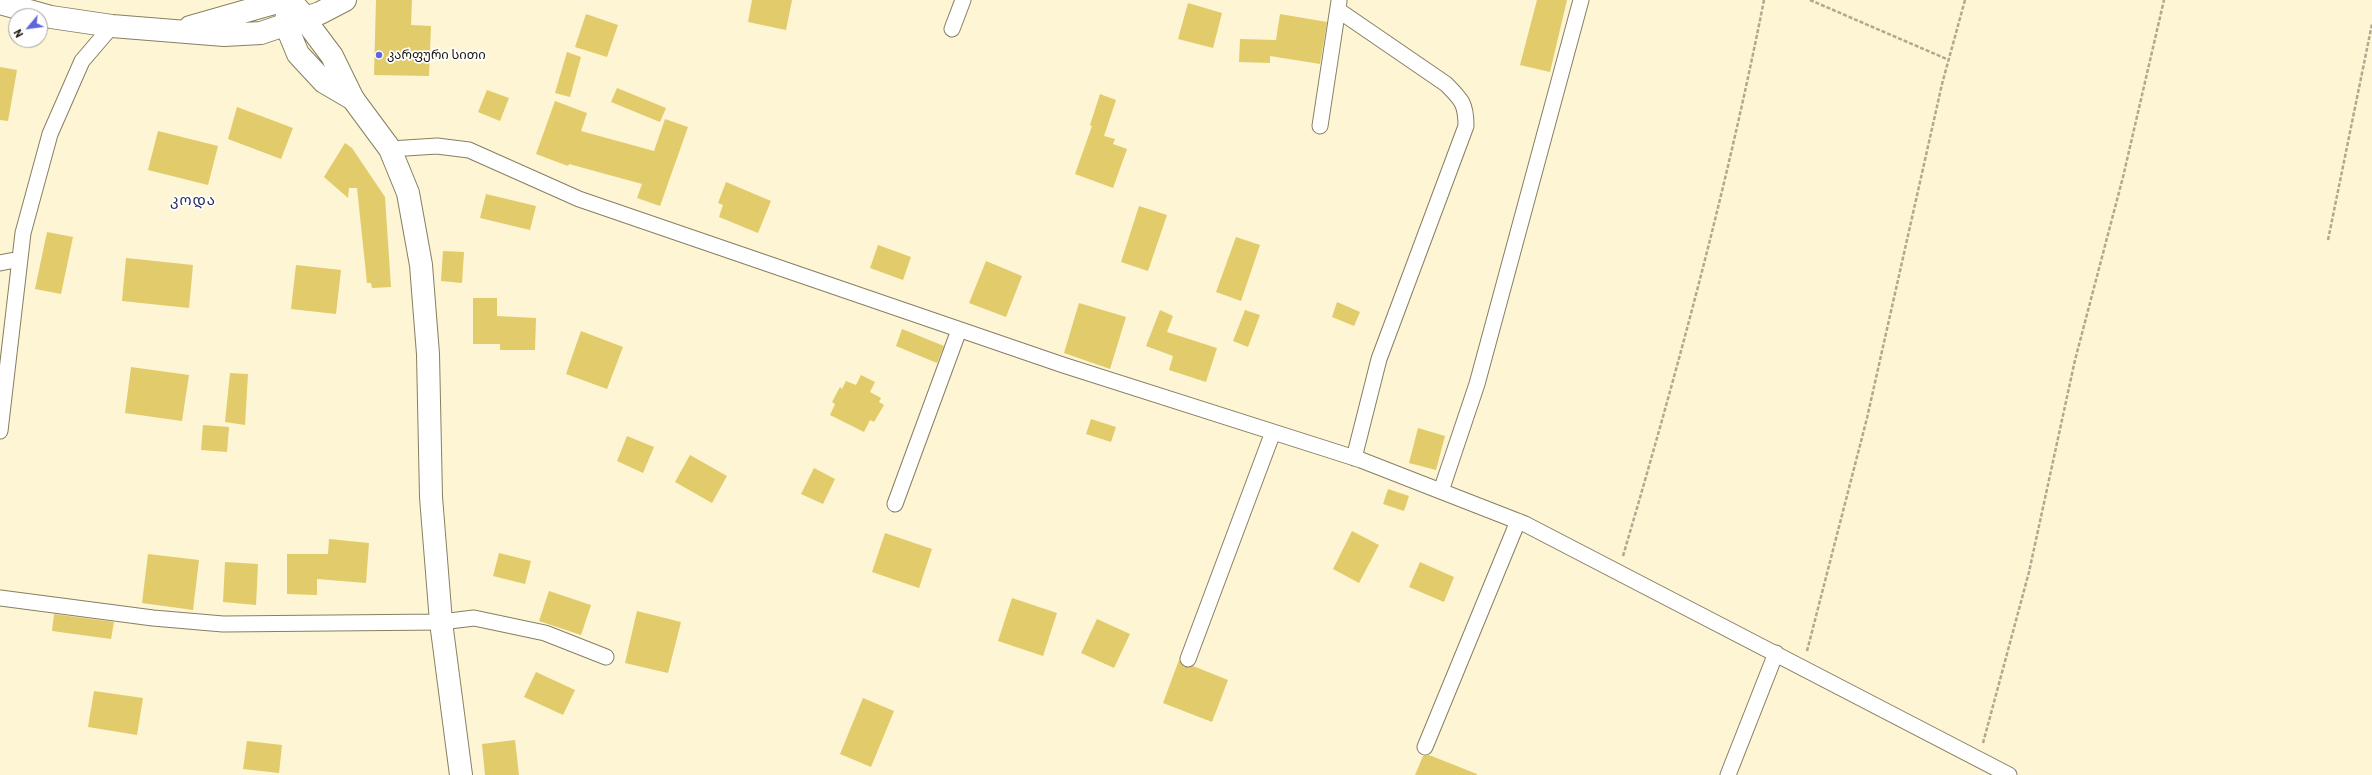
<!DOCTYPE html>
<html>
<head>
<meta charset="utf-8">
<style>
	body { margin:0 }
	#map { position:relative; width:2372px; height:775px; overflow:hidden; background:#fdf5d4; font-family:Barlow,sans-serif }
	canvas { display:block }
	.north { position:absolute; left:8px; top:8px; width:40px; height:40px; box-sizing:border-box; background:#fff; border:1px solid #a3a29d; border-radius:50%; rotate:241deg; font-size:11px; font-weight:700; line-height:16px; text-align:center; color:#19160a }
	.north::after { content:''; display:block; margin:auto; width:14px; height:18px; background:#5e66de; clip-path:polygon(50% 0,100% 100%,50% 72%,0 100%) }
</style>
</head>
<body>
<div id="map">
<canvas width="2372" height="775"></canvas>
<div class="north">N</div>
</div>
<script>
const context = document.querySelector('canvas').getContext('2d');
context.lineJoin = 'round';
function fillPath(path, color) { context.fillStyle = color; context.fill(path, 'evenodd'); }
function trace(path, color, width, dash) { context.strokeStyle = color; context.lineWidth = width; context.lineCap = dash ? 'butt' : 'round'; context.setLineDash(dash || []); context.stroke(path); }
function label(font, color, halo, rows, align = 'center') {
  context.font = font + ' Barlow,"Noto Sans Georgian",sans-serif'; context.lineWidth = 3.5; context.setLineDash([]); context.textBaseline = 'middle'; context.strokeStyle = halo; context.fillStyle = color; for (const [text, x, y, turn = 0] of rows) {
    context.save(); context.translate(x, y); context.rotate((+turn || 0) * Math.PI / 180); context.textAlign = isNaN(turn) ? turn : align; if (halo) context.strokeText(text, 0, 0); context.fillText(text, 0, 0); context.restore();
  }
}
fillPath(new Path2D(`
	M376,0h36l-1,25 20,1 -2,50 -55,-1z
	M752,0h40l-6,30 -38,-8z
	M1537,0h30l-17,72 -30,-7z
	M1188,3l34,10 -9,35 -35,-9z
	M586,14l32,11 -11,32 -32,-10z
	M1280,14l47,8 -7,42 -50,-8v7l-31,-1 1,-23 36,1z
	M567,52l14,5 -11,40 -15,-4z
	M0,67l17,3 -9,51 -8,-1z
	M617,88l49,20 -6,14 -49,-20z
	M487,90l22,8 -9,23 -22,-9z
	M1100,94l16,6 -12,36 11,3 -2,5 14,5 -14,39 -38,-14 17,-48 -2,-1z
	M555,101l32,12 -6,18 73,20 11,-32 23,8 -28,79 -23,-8 5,-14 -73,-20 -1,2 -32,-12z
	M237,107l56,21 -12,31 -53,-20z
	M158,131l60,15 -10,39 -60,-15z
	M345,143l7,5 33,49 6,90 -19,1 -1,-5h-4l-10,-95h-8l-1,10 -24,-21z
	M726,182l45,19 -13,32 -39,-16 4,-12 -5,-2z
	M486,194l50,12 -6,24 -50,-12z
	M1139,206l28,9 -19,56 -27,-9z
	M47,232l26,5 -12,57 -26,-5z
	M1236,237l24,8 -19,56 -25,-9z
	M878,245l33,12 -8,23 -33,-12z
	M443,251l21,1 -2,31 -21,-2z
	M126,258l67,7 -4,43 -67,-7z
	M986,261l36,15 -16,41 -37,-14z
	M296,265l45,5 -5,44 -45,-5z
	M473,298h24v18l39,2 -1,32h-35v-6h-27z
	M1337,302l23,10 -6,14 -22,-9z
	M1079,303l47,14 -16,52 -46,-16z
	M1160,310l13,6 -6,16 50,16 -11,34 -37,-12 4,-14 -27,-10z
	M1245,310l15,5 -12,32 -15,-6z
	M902,329l42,17 -7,17 -41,-17z
	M581,331l42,16 -16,42 -41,-15z
	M131,367l58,8 -7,46 -57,-8z
	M230,373l18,1 -3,51 -20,-3z
	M861,375l14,7 -5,10 11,6 -2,4 5,3 -10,17 -4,-2 -6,12 -34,-17 5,-11 -3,-2 8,-15 2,2 4,-8 10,4z
	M1091,419l25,8 -5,15 -25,-8z
	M203,425l26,2 -2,25 -26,-2z
	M1418,428l27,8 -9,34 -27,-7z
	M627,436l27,11 -11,26 -26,-12z
	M690,455l37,21 -15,27 -37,-21z
	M814,468l21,11 -12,25 -22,-10z
	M1388,489l21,7 -5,15 -21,-7z
	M1352,531l27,14 -20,38 -26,-14z
	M885,533l47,16 -13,39 -47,-16z
	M329,539l40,4 -3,40 -49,-4v16l-30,-1v-40h41z
	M499,553l32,8 -6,23 -32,-8z
	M148,554l51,6 -6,50 -51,-7z
	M225,562l33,2 -2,41 -33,-3z
	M1420,562l34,15 -10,25 -35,-15z
	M549,591l42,14 -10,30 -42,-14z
	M1012,598l45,15 -14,43 -45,-15z
	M637,611l44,11 -13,51 -43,-10z
	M54,614l60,8 -3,17 -59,-8z
	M1097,619l33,15 -16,34 -33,-15z
	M1179,660l5,7 9,-1 35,14 -16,42 -49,-19z
	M536,672l39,18 -12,25 -39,-18z
	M94,691l49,7 -6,37 -49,-8z
	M863,698l31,13 -23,56 -31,-13z
	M515,740l4,35h-34l-3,-31z
	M247,741l35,4 -3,28 -36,-4z
	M1429,755l48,19v1h-62l8,-19z`), '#e2cb6b');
const street = new Path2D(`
	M1338,10l108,74c16,16 20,20 20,42l-87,233 -25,99
	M952,29l11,-29
	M1320,126l19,-125
	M390,149l47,-3 32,4 110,49 484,166 298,95 164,64 484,251
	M0,263l20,-4
	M0,431l23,-198 27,-99 32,-73 30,-35
	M1441,491l36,-107 104,-384
	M895,504l64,-174
	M0,598l153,20 70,6 218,-2 33,-4 71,15 61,24
	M1188,659l85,-227
	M1425,747l93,-226
	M1728,775l48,-122`);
const secondary = new Path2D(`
	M353,99l37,50 18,44 13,72 7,89 3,143 10,125 20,153`);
const highway = new Path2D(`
	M288,0l-2,25 12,29 26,28 29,17
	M0,3l51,14 61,9 112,9 37,-2 59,-20 25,-13
	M296,7l10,11 5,10 21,28 21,43
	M190,27l95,-27`);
trace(street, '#867f61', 17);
trace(secondary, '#867f61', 24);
trace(highway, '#867f61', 24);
trace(new Path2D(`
	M1810,0l139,60
	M2328,240l44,-216
	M1623,556c54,-184 104,-368 141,-556
	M1807,651l60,-233 75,-334 23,-84
	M1983,743l46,-171 46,-212 48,-183 41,-177`), '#afa98f', 2.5, [4, 2]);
trace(street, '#fff', 15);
trace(secondary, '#fff', 22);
trace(highway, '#fff', 22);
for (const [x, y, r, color] of [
	[379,55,4,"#5e66de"]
]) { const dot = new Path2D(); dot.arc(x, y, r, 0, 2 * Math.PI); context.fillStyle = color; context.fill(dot); trace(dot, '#fff', 1.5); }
label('13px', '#19160a', '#fff', [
	["კარფური სითი",387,55]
], 'left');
context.letterSpacing = '1px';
label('15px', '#272b65', '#fff', [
	["კოდა",193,200]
]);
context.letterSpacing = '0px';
</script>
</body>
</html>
